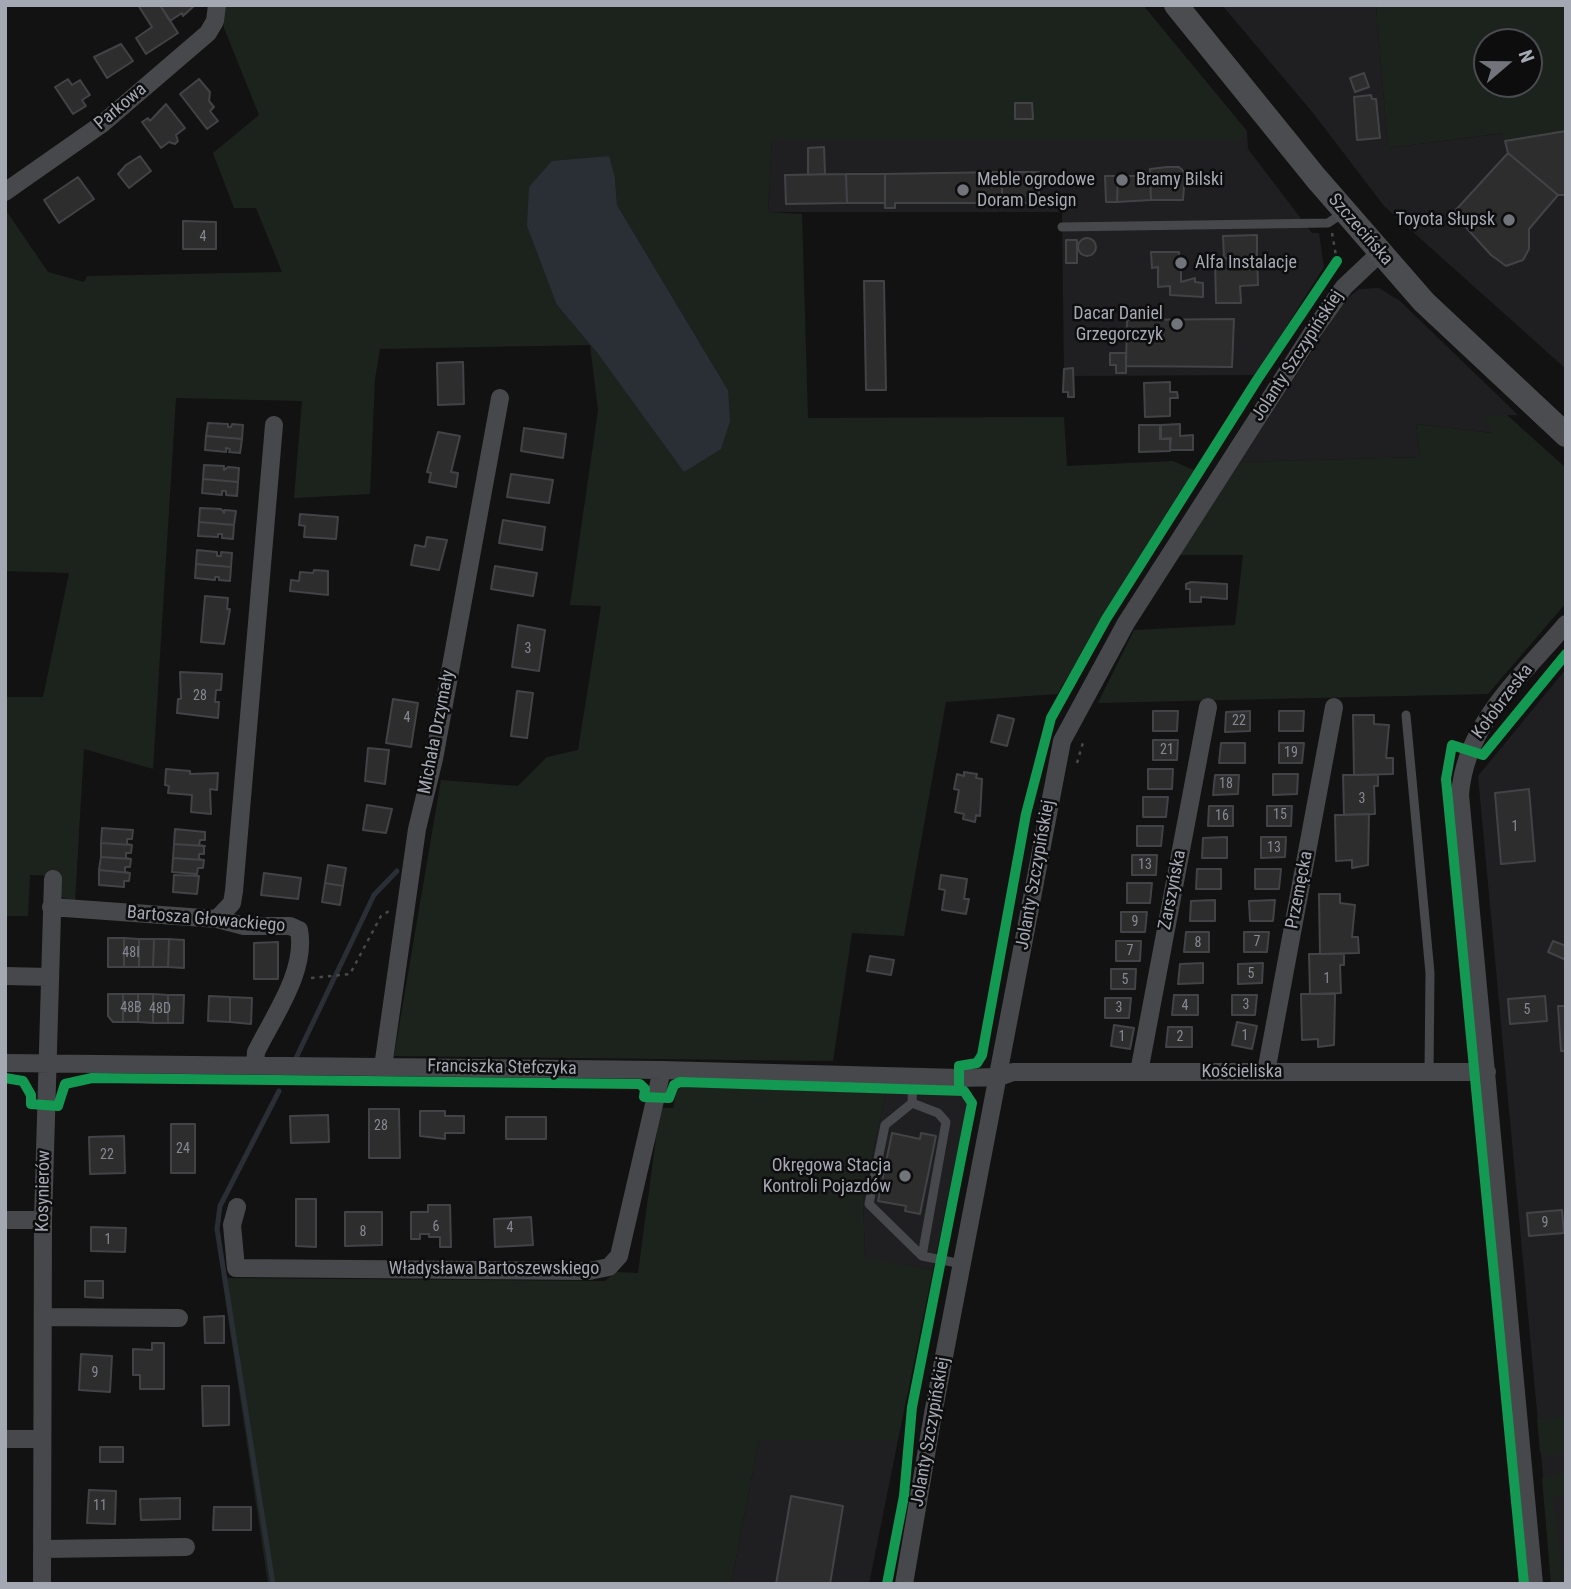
<!DOCTYPE html>
<html>
<head>
<meta charset="utf-8">
<style>
	body { margin:0 }
	#map { position:relative; width:1571px; height:1589px; overflow:hidden; background:#121213; font-family:"Roboto Condensed",sans-serif }
	canvas { display:block }
	.frame { position:absolute; inset:0; border:7px solid #a4a8b3; pointer-events:none }
	.north { position:absolute; left:1473px; top:28px; width:70px; height:70px; box-sizing:border-box; background:#0d0d0e; border:2px solid #494b50; border-radius:50%; rotate:70deg; font-size:19px; font-weight:700; line-height:28px; text-align:center; color:#a4a8b3 }
	.north::after { content:''; display:block; margin:auto; width:24px; height:32px; background:#71747b; clip-path:polygon(50% 0,100% 100%,50% 72%,0 100%) }
</style>
</head>
<body>
<div id="map">
<canvas width="1571" height="1589"></canvas>
<div class="frame"></div>
<div class="north">N</div>
</div>
<script>
const context = document.querySelector('canvas').getContext('2d');
context.lineJoin = 'round';
function fillPath(path, color) { context.fillStyle = color; context.fill(path, 'evenodd'); }
function trace(path, color, width, dash) { context.strokeStyle = color; context.lineWidth = width; context.lineCap = dash ? 'butt' : 'round'; context.setLineDash(dash || []); context.stroke(path); }
function label(font, color, halo, rows, align = 'center') {
  context.font = font + ' "Roboto Condensed",sans-serif'; context.lineWidth = 5; context.setLineDash([]); context.textBaseline = 'middle'; context.strokeStyle = halo; context.fillStyle = color; for (const [text, x, y, turn = 0] of rows) {
    context.save(); context.translate(x, y); context.rotate((+turn || 0) * Math.PI / 180); context.textAlign = isNaN(turn) ? turn : align; if (halo) context.strokeText(text, 0, 0); context.fillText(text, 0, 0); context.restore();
  }
}
fillPath(new Path2D(`
	M1222,5h154l12,143 117,-15v7l61,-9v238l-182,-163 -71,-93z
	M1247,131l1,18 64,84h7l5,34 -68,108 -192,1 -2,-164h-294l4,-72h467z
	M1379,288l21,13 118,114h-33l8,18 -77,-9 4,33 -180,5 105,-162 14,-11z
	M1566,669v915h-13l-75,-808z
	M886,1093h74l5,1 3,6 -35,170 -68,-12 -2,-59z
	M759,1440h139l-29,144h-138z`), '#1f1f21');
fillPath(new Path2D(`
	M224,5h919l104,126 -7,9h-468l-4,72 34,2 6,204 256,-1 3,49 106,-5 23,10 -139,223 -111,8 -42,234 -52,-3 -19,128 -439,-5 47,-276 77,6 29,-29 31,-7 23,-144 -31,-1 28,-195 -8,-65 -210,4 -5,30 -5,115 -76,4 8,-97 -126,-3 -23,371 -69,-20 -9,152 -12,-3 -3,-7 -1,-15 -29,-1 -2,41h-23v-219h38l26,-124 -64,-2v-362l43,63 36,10 3,-6 195,-4 -26,-64h-22l-21,-55 46,-38 -35,-87zM615,178l2,27 111,185 -129,-35 -42,-50z
	M1376,5h190v126l-61,10 -1,-8 -116,15zM1487,42h42v42h-42z
	M1484,415h23l59,53v135l-78,91 -390,9 36,-73 101,-5 8,-70h-64l61,-93 180,-5 -4,-33 76,9z
	M681,1087l205,6 -23,106 2,58 68,13 -35,170h-139l-28,144h-463l-46,-306 383,3 11,-9 22,1 22,-165h13l4,-17z
	M1566,1417v37l-16,2 -10,-4 -3,-33z
	M1566,1472v23l-13,1 10,88h-12l-9,-106z`), '#1c231d');
fillPath(new Path2D(`
	M609,156l6,22 2,27 111,185 2,31 -9,28 -37,23 -85,-117 -42,-50 -30,-79 2,-39 23,-26z`), '#292f35');
trace(new Path2D(`
	M296,1058l78,-163 23,-24
	M273,1584l-56,-355 3,-23 59,-115`), '#292f35', 5);
const building = new Path2D(`
	M138,5h22l18,28 -32,21 -10,-16 16,-11z
	M164,5h31l-12,11 -1,-3 -12,8 -9,-14z
	M121,44l12,17 -26,17 -13,-21z
	M1364,73l5,14 -14,5 -5,-14z
	M68,79l4,6 8,-5 10,15 -8,5 4,6 -13,8 -18,-27z
	M199,79l11,13 -1,9 5,6 -4,4 8,10 -11,8 -27,-35z
	M1371,95l1,4h4l4,39 -23,2 -3,-43z
	M1015,103h17l1,16h-18z
	M166,104l19,24 -9,7 2,6 -3,3 -6,-2 -8,6 -19,-26 6,-4 2,3z
	M1566,131v64h-8l-50,-42 -3,-12z
	M824,147l1,27 -17,1v-27z
	M1508,153l50,42 -29,34v20l-6,11 -17,6 -15,-11 -38,-42z
	M140,156l11,15 -22,17 -11,-14 8,-9z
	M1167,167h12l6,6 -2,27h-32l-1,-31z
	M1002,172h37v31h-37z
	M1002,172v31h-107v5h-10v-34z
	M846,174h39v29h-38z
	M846,174l1,29 -61,1 -1,-29z
	M1105,176h13l-1,26h-11z
	M1118,176h32l1,24 -34,2z
	M78,177l16,22 -35,24 -15,-23z
	M183,221l33,1v27h-33z
	M1257,235v22l-33,1 -1,-22z
	M1078 247a9 9 0 1 1 18 0a9 9 0 1 1-18 0Z
	M1066,240h11v23h-11z
	M1151,252h28v6h7l1,9h-6v15l14,-4v4l8,1v14l-33,-2v-9l-12,1v-20l-6,1z
	M1257,257l1,28 -18,1 1,17h-25l-1,-44z
	M864,281h20l2,109h-20z
	M1234,319l-2,48 -106,-1 1,-46z
	M1110,353h16v20h-10v-8h-6z
	M463,362l1,42 -26,1 -1,-42z
	M1073,368l1,29h-6v-5h-5l1,-23z
	M1170,382v10h7l1,6h-8v18l-25,1 -1,-34z
	M208,423l20,1v3h3l1,-3 11,1 -1,14 -36,-3z
	M1180,424v12l13,-1v15h-23l1,-12 -10,1v-14z
	M1139,425h21v14h10v12l-31,1z
	M524,428l42,6 -3,24 -42,-7z
	M438,432l22,4 -9,36 7,1 -2,14 -27,-5 2,-9 -4,-1z
	M206,436l36,3 -2,14 -11,-1 1,-3 -4,-1v4l-21,-2z
	M204,465l20,1v4l4,-3 11,1 -1,14 -35,-3z
	M511,474l42,6 -4,23 -42,-6z
	M203,479l35,3 -1,14 -11,-1v-4h-4v4l-20,-2z
	M200,508l21,1 3,4v-3l12,1 -2,14 -35,-3z
	M300,514l38,3 -2,22 -32,-2 1,-11 -6,-1z
	M503,520l42,7 -3,23 -43,-7z
	M199,522l35,3 -1,14 -11,-1v-4h-4v3l-20,-1z
	M427,537l20,3 -8,30 -28,-5 4,-20 10,2z
	M197,550l20,2v4h4v-4l11,1 -1,14 -35,-3z
	M196,564l35,3 -1,14 -11,-1v-3h-4v3l-20,-2z
	M495,566l42,7 -4,23 -42,-7z
	M314,570l14,1v24l-38,-4 1,-11 8,1 1,-9 13,1z
	M1191,582l36,2v15l-26,-2v5h-11v-13h-4v-5z
	M205,596l23,2 -1,11h3l-6,35 -23,-2z
	M518,625l27,5 -6,41 -27,-4z
	M180,672l42,2 -1,16h-5l-1,12h4l-1,16 -41,-5 1,-14h3z
	M517,691l16,2 -6,45 -16,-2z
	M393,699l25,4 -7,44 -25,-4z
	M1153,711h25l-1,20h-24z
	M1250,711v20l-25,1 1,-20z
	M1279,711h25l-1,20h-24z
	M998,715l16,4 -7,27 -16,-4z
	M1353,715h21v9l15,1 -3,33h7v16l-39,1z
	M1153,740h25l-1,20h-24z
	M1221,743h24v20h-26z
	M1279,743h25l-2,20h-23z
	M368,748l21,2 -4,34 -20,-3z
	M166,769l24,2v3l28,-1 -1,17 -7,-1 1,25 -20,-2 1,-17 -24,-2 1,-7 -4,-1z
	M1148,769h25l-1,20h-24z
	M964,772l13,2 -1,4 6,1 -2,37 -4,-1 -1,7 -12,-3 1,-5 -9,-2 4,-22 -5,-1 3,-15 7,2z
	M1273,774h25l-1,20 -24,1z
	M1215,775h24l-1,19 -25,1z
	M1343,775h35v11h-4l1,28 -31,1z
	M1529,789l6,72 -34,3 -6,-71z
	M1143,797h25l-2,20h-23z
	M367,805l25,4 -6,24 -23,-3z
	M1209,806h24v20h-25z
	M1267,806h25l-1,20h-24z
	M1369,814l-1,51 -16,3v-8l-16,1 -1,-46z
	M1137,826h26l-2,20h-24z
	M102,828l31,2 -1,9h-5v5l5,1 -31,-2z
	M175,829l30,3v8h-5l-1,5 6,1 -31,-2z
	M1227,837v21h-25l1,-20z
	M1261,837h25l-1,20 -24,1z
	M101,843l31,2 -1,8h-5v5l5,1 -30,-2z
	M174,844l30,2v8h-5v5l5,1 -31,-2z
	M1132,855h25l-1,20h-24z
	M101,857l30,2 -1,8h-5v5l5,1 -31,-3z
	M173,858l31,2 -1,8h-5l-1,6 -25,-2z
	M328,865l18,3 -3,18 -18,-3z
	M1197,869h24v20h-25z
	M1255,869h26l-2,20h-24z
	M99,870l31,3 -1,8h-5v6l-25,-2z
	M264,873l37,5 -3,21 -37,-4z
	M174,875l25,1 -2,18 -24,-2z
	M941,875l26,4 -3,20h5l-3,15 -24,-4 3,-20 -6,-1z
	M325,883l18,3 -3,19 -18,-3z
	M1127,883h25l-2,20h-23z
	M1319,894h21v9l15,2 -3,32h6l1,16 -39,1z
	M1215,900v21h-25l1,-20z
	M1275,900l-2,21h-23l-1,-20z
	M1121,912h26l-2,20h-24z
	M1186,932h23v20h-25z
	M1244,932h25l-2,20h-23z
	M108,938h16v29h-16z
	M124,938l15,1v28h-15z
	M139,939h15l-1,28h-14z
	M154,939h15l-1,28h-15z
	M169,939l15,1v28l-16,-1z
	M1116,941h25l-1,20h-24z
	M1553,941l13,5v14l-18,-8z
	M278,942v37h-24v-36z
	M1309,954h35v11h-4l1,28 -31,1z
	M870,956l24,4 -3,15 -24,-4z
	M1203,963v20l-25,1 2,-20z
	M1263,963l-1,20 -24,1v-20z
	M1111,969h25l-1,20h-24z
	M108,994h15v28h-10l-5,-6z
	M123,994h15v28h-15z
	M138,994h15v29l-15,-1z
	M153,994l15,1v28h-15z
	M1301,994h34l-1,51 -16,2v-8l-16,1z
	M168,995h16l-1,28h-15z
	M1174,995h24v20h-26z
	M1232,995h25l-2,20h-23z
	M209,996l21,1v25l-22,-1z
	M1545,996l2,25 -37,3 -2,-25z
	M230,997l22,1 -1,26 -21,-2z
	M1105,998h26l-2,20h-24z
	M1558,1006h8v45h-5z
	M1237,1022l20,4 -5,23 -20,-4z
	M1114,1025l20,3 -4,21 -19,-3z
	M1168,1027h24v20h-26z
	M369,1109h30l1,49h-31z
	M420,1111h25v5h19v17h-19v6l-25,-3z
	M328,1115l1,27 -38,1 -1,-27z
	M506,1117h40v22h-40z
	M171,1124h24v49h-24z
	M892,1133l28,6 1,-6 15,3 -16,78 -15,-3 1,-5 -28,-5z
	M124,1136l1,37 -35,1 -1,-37z
	M296,1199h20v48l-20,-1z
	M428,1205h22l1,42h-11v-10h-11v-3h-9v5h-9v-27h17z
	M1562,1210l2,23 -35,3 -2,-23z
	M345,1212h37v33l-37,1z
	M531,1217l2,28 -38,2 -1,-28z
	M91,1227l35,1 -1,24 -34,-1z
	M85,1281h18v17l-18,-1z
	M224,1316v27h-19l-1,-26z
	M152,1343h12v46h-24v-14h-7v-26l19,1z
	M81,1354l31,2 -2,36 -31,-2z
	M202,1386h27v39l-26,1z
	M100,1447h23v15h-23z
	M89,1490l27,1 -1,33 -28,-1z
	M791,1496l52,10 -13,78h-54z
	M180,1498v21l-39,1 -1,-21z
	M214,1507h37v23h-38z`);
fillPath(building, '#2d2d2e');
trace(building, '#424346', 2);
trace(new Path2D(`
	M1332,233l5,28
	M1077,763l7,-24
	M311,978l39,-4 31,-58 8,-5`), '#48494d', 2.5, [3.5, 5]);
trace(new Path2D(`
	M1062,227l266,-4 15,-10
	M1406,715l24,258 -1,99
	M913,1077l-1,26 26,10 8,9 -24,134 40,8
	M912,1103l-27,22 -16,79 53,52`), '#47484b', 9);
trace(new Path2D(`
	M5,192l97,-68 106,-91 7,-12 2,-16
	M51,907l166,12 27,7h46l9,4c8,41 -26,87 -43,122l-1,13
	M217,919l15,-16 2,-12 40,-466
	M5,976l44,1
	M5,1063l657,7 297,8 40,-1 14,-5h474
	M383,1067l34,-238 17,-70 66,-361
	M1139,1072l69,-365
	M1266,1072l68,-365
	M237,1207l-5,18 4,43 353,3 20,-4 10,-11 43,-186
	M5,1220h38
	M43,1317l136,1
	M5,1439h37
	M42,1549l144,-2
	M42,1584l1,-364 10,-341
	M904,1584l29,-170 129,-673 64,-118 188,-293 30,-43 36,-34
	M1534,1584l-74,-789c5,-71 62,-119 106,-171`), '#47484b', 18);
trace(new Path2D(`
	M1176,5l140,173 108,124 142,133`), '#4b4c4f', 24);
trace(new Path2D(`
	M5,1078l18,3 8,14v9l27,2 7,-22 27,-6 548,6 5,5 -1,8 25,1 5,-13 6,-3 284,9 8,12 -60,304 -8,89 -17,88
	M959,1090v-24l18,-3 5,-8 44,-241 25,-96 55,-99 151,-239 80,-119
	M1524,1584l-78,-805 6,-34 31,10 83,-101`), '#139951', 10);
for (const [x, y, r, color] of [
	[1122,180,7,"#71747b"],
	[963,190,7,"#71747b"],
	[1509,220,7,"#71747b"],
	[1181,263,7,"#71747b"],
	[1177,324,7,"#71747b"],
	[905,1176,7,"#71747b"]
]) { const dot = new Path2D(); dot.arc(x, y, r, 0, 2 * Math.PI); context.fillStyle = color; context.fill(dot); trace(dot, '#0d0d0e', 2.5); }
label('14px', '#868992', null, [
	["4",203,237],
	["3",528,649],
	["28",200,696],
	["4",407,718],
	["22",1239,721],
	["21",1167,750],
	["19",1291,753],
	["18",1226,784],
	["3",1362,799],
	["15",1280,815],
	["16",1222,816],
	["1",1515,827],
	["13",1274,848],
	["13",1145,865],
	["9",1135,922],
	["7",1257,942],
	["8",1198,943],
	["7",1130,951],
	["48I",131,953],
	["5",1251,974],
	["1",1327,979],
	["5",1125,980],
	["3",1246,1005],
	["4",1185,1006],
	["48B",131,1008],
	["3",1119,1008],
	["48D",160,1009],
	["5",1527,1010],
	["1",1245,1036],
	["1",1122,1037],
	["2",1180,1037],
	["28",381,1126],
	["24",183,1149],
	["22",107,1155],
	["9",1545,1223],
	["6",436,1227],
	["4",510,1228],
	["8",363,1232],
	["1",108,1240],
	["9",95,1373],
	["11",100,1506]
]);
label('18px', '#a4a8b3', '#0d0d0e', [
	["Parkowa",121,107,-40],
	["Szczecińska",1360,230,49],
	["Jolanty Szczypińskiej",1298,356,-57],
	["Kołobrzeska",1503,702,-53],
	["Michała Drzymały",437,732,-79],
	["Jolanty Szczypińskiej",1036,875,-80],
	["Zarszyńska",1173,890,-79],
	["Przemęcka",1300,890,-79],
	["Bartosza Głowackiego",206,920,5],
	["Franciszka Stefczyka",502,1068,1],
	["Kościeliska",1242,1072],
	["Kosynierów",44,1191,-89],
	["Władysława Bartoszewskiego",494,1269],
	["Jolanty Szczypińskiej",931,1432,-80]
]);
label('18px', '#a4a8b3', '#0d0d0e', [
	["Meble ogrodowe",977,180],
	["Doram Design",977,201],
	["Bramy Bilski",1136,180],
	["Toyota Słupsk",1495,220,"right"],
	["Alfa Instalacje",1195,263],
	["Dacar Daniel",1163,314,"right"],
	["Grzegorczyk",1163,335,"right"],
	["Okręgowa Stacja",891,1166,"right"],
	["Kontroli Pojazdów",891,1187,"right"]
], 'left');
</script>
</body>
</html>
